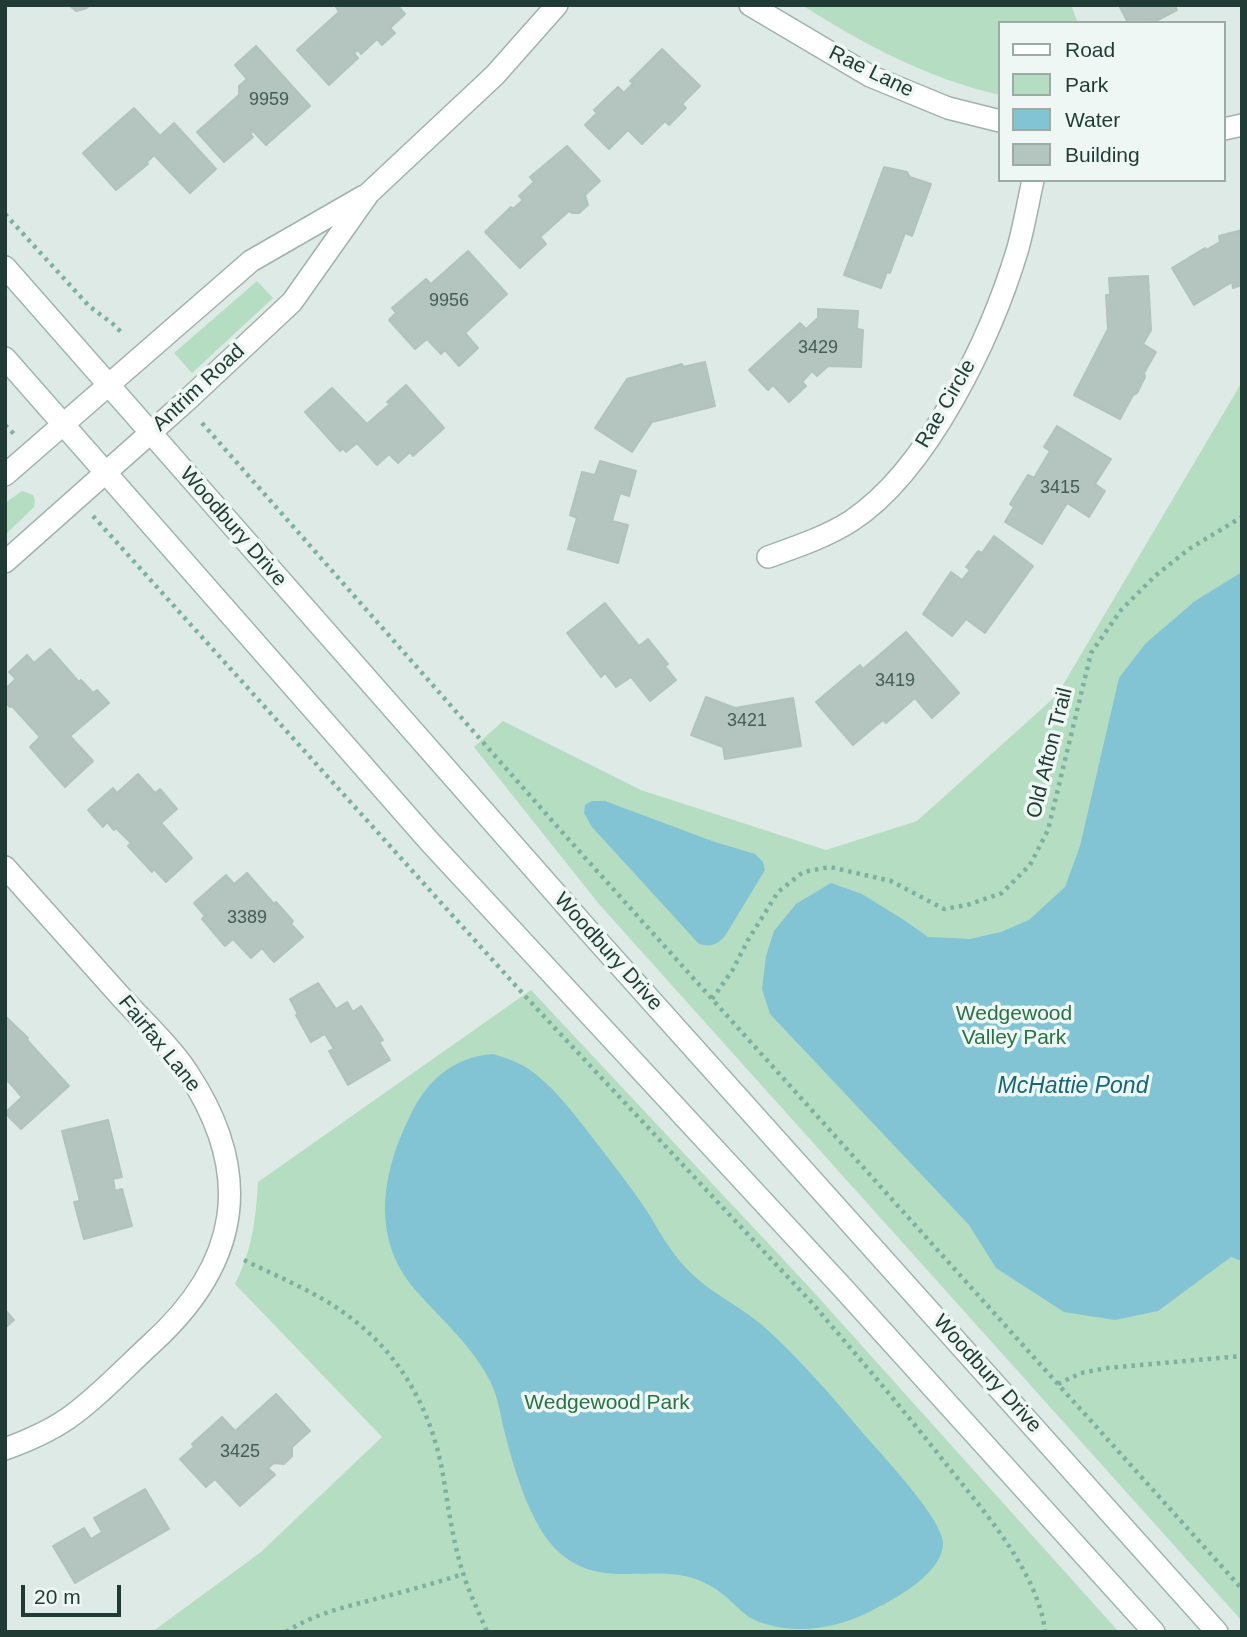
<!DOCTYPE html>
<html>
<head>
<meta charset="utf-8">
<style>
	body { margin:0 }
	#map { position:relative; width:1247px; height:1637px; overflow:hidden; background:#deeae5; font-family:Arial,sans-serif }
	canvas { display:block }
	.frame { position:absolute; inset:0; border:7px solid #1f3b34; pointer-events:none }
	.legend { position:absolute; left:998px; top:21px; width:228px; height:161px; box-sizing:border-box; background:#eef7f3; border:2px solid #9baca7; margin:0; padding:9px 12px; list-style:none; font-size:21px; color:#1f3b34 }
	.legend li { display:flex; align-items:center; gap:14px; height:35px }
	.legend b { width:35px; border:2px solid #9baca7 }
	.scale { position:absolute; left:21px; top:1585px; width:100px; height:32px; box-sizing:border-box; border:4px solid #1f3b34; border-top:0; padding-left:9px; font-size:21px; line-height:24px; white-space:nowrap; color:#1f3b34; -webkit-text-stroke:5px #eef7f3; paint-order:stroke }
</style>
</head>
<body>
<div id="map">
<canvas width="1247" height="1637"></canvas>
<div class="frame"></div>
<ul class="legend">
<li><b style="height:9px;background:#fff"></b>Road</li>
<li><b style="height:19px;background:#b5ddc1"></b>Park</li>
<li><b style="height:19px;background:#82c4d3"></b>Water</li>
<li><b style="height:19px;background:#b3c5be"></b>Building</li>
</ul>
<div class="scale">20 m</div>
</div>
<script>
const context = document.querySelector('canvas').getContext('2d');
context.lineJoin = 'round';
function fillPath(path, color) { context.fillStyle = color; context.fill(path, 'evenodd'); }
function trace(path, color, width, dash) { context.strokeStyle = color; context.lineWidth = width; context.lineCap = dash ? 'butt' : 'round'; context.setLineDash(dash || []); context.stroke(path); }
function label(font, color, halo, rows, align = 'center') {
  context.font = font + ' Arial,sans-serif'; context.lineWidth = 7; context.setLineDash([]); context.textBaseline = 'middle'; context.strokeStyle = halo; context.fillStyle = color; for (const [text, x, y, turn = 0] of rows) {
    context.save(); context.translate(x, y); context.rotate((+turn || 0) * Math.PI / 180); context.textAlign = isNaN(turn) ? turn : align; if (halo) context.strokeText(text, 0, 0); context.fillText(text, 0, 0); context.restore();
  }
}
fillPath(new Path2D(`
	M802,5h269l7,18h-78v72c-71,-16 -137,-51 -198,-90z
	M257,281l16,17 -81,75 -18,-20z
	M1242,382v1236l-1,2 -642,-716 -125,-157 29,-26 138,69 185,60 91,-29 140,-126z
	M22,491l11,4 2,6 -1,6 -29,28v-32z
	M531,990l279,298 309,344h-967l109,-80 121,-115 -147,-153c17,-33 21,-66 23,-102z`), '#b5ddc1');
fillPath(new Path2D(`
	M1242,572v689l-11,-4 -73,54 -43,9 -51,-8 -68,-44 -27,-43 -199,-211 -8,-25 4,-33 8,-25 22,-27 35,-21 31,11 42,26 24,17 42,2 31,-7 28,-12 36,-33 15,-41 39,-168 27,-35 49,-42z
	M592,801h13l107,40 43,13 8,8 2,8 -40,66c-8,9 -14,11 -26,8l-107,-117 -8,-14 1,-8z
	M493,1054c17,5 33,11 46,23 18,15 32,33 46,51 21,27 43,55 62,83 12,20 23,40 39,57 22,24 51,36 76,57 36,32 69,70 100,107 18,21 79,85 81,110 1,31 -48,57 -72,69 -37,19 -84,26 -122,6 -14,-10 -24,-24 -40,-32 -49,-27 -102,8 -148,-31 -31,-26 -47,-86 -57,-124 -4,-17 -6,-33 -14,-49 -18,-35 -46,-59 -71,-87 -48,-52 -39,-116 -10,-176 17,-37 44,-61 84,-64z`), '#82c4d3');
const building = new Path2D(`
	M89,5l-2,3 -11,3 -7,-6z
	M335,5h62l8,9 -15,14 5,5 -13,12 -5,-6 -16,15 -3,-4 -4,3 4,5 -29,27 -32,-35 42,-38z
	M1119,5h58l-2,1 2,4 -25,13 -4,-3 -6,3h-14z
	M256,46l54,60 -44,39 -13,-14 -3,3 3,3 -29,25 -27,-30 42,-37v-9l8,-7 -12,-14z
	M662,49l38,37 -18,18 4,4 -17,17 -4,-4 -23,23 -14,-14 -19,19 -24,-24 12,-12 -3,-3 24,-23 6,6 9,-10 -3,-2z
	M134,108l26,28 14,-13 42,46 -26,24 -36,-38 -8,8 2,1 -32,26 -33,-37z
	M567,146l33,35 -15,14 3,10 -9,8h-7l-3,-2 -29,26 6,7 -26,24 -35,-36 26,-25 2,2 10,-9 -4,-4 15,-14 -4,-5z
	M884,167l23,5 3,5 21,7 -19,52 -7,-3 -15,40 -3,-1 -6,16 -37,-13z
	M1242,230v55l-9,3 -1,-6 -38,23 -22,-37 33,-20 1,2 14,-8 -1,-6z
	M468,251l39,43 -42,39 13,15 -19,18 -14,-16 -4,4 -14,-15 -12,10 -26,-29 7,-7 -4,-5 34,-29 5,5z
	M1148,276l3,54 -8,14 13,8 -12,21 1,4 -8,16 -4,2 -13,24 -46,-24 34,-66 -2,-34h4l-1,-17z
	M818,309l40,2 -1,18 6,1 -2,37 -33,-1 -11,10 -5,-5 -10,11 4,4 -17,16 -16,-17 -5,5 -19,-20 51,-47 6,6 12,-11z
	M705,362l10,44 -63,16 -20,30 -37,-24 32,-49 55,-15 1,3z
	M406,385l38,43 -31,28 -3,-4 -12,11 -9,-9 -12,11 -20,-22 -11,9 -3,-4 -3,3 -35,-39 27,-24 35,36 23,-20 -3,-2z
	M1057,426l54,33 -16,25 10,7 -16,26 -22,-14 -25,41 -37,-22 9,-15 -4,-3 18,-29 6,3 16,-27 -6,-4z
	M600,461l36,10 -7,25 -9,-3 -8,28 16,4 -10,38 -50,-14 9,-31 -7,-3 12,-43 13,3z
	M994,536l39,30 -48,67 -19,-14 -14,17 -29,-22 28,-42 11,8 8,-10 -4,-3 12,-16 4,2z
	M605,603l34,43 9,-7 20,25 -3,2 11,14 -26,21 -19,-24 -15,10 -11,-14 -4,4 -34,-44z
	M906,632l53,61 -27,25 -17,-20 -29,25 -3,-3 -30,25 -37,-43 44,-37 3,4z
	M50,649l29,33 2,-2 12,13 4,-3 12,13 -39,33 23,25 -28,26 -35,-40 10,-10 -28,-31 -2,1 -5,-5v-13l11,-10 -7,-7 18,-17 7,8z
	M706,697l29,11 58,-10 8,48 -76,13 -2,-12 -32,-12z
	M138,774l17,19 5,-4 17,20 -16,14 31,35 -26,24 -12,-13 -2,3 -24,-26 3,-3 -15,-15 -2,2 -7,-8 -4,5 -15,-17 25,-22 4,5z
	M247,873l27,31 2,-2 17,19 -2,3 12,13 -29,25 -12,-14 -11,10 -18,-19 -8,7 -23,-27 3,-3 -11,-13 32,-28 8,9z
	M318,983l18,26 11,-7 6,10 8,-6 22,34 -4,2 11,18 -42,25 -19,-34 5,-2 -9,-15 -14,8 -15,-27 2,-1 -8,-15z
	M5,1016l23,22 -1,2 42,46 -48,43 -16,-16 17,-16 -14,-16 -3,2z
	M108,1120l14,57 -9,2 2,12 7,-2 10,37 -48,13 -10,-37 6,-1 -18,-70z
	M5,1310l9,10 -9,8z
	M276,1394l34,37 -18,16v9l-8,8 -10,-1 -6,5 7,7 -35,31 -25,-27 -9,8 -26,-28 14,-12 -2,-3 30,-27 13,14z
	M145,1489l24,40 -94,54 -22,-37 31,-18 7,11 11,-7 -8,-14z`);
fillPath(building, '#b3c5be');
trace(building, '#b0c4bc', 2);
const minor = new Path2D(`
	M750,5l120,71 78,32 52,13
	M1224,129l18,-4
	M5,475l246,-214 113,-65
	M768,557c28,-10 58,-20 83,-36 78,-51 141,-186 167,-273 6,-22 10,-45 15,-68
	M5,562l179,-159 108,-101 77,-109 126,-118 62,-70
	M5,867c39,44 78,87 117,131 21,23 49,49 66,75 67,102 52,191 -38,272 -25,23 -56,56 -83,74 -19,13 -40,22 -62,30`);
const secondary = new Path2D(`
	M5,267l582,662 630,703
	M5,358l424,483 413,446 312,345`);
trace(minor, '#a1b2ac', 24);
trace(secondary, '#9db7ae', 24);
trace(new Path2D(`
	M5,214l84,92 24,18 11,11
	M202,423l360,409 680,757
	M5,425l9,9
	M93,516l432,480 288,308c45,53 90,105 133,160 36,45 93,109 99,168
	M712,999l20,-28 16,-31 30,-48 25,-20 27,-5 61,14 53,28 23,-4 35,-12 28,-28 18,-35 43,-177 30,-43 34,-34 34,-27 53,-32
	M244,1260c36,18 75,33 107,58 49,37 79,90 91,151 6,35 10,70 21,104 6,20 16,39 24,59
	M1058,1384l23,-11 26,-5 135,-12
	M286,1632c29,-19 60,-25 93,-34 28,-7 56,-15 84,-24`), '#7db0a1', 4.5, [3.5, 5]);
trace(minor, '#fff', 21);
trace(secondary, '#fff', 21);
label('18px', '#445e56', null, [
	["9959",269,100],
	["9956",449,301],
	["3429",818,348],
	["3415",1060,488],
	["3419",895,681],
	["3421",747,721],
	["3389",247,918],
	["3425",240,1452]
]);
label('21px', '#1f3b34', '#eef7f3', [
	["Rae Lane",871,72,26],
	["Antrim Road",199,388,-43],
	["Rae Circle",946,404,-60],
	["Woodbury Drive",233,527,49],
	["Old Afton Trail",1050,753,-76],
	["Woodbury Drive",608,952,48],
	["Fairfax Lane",159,1044,51],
	["Woodbury Drive",987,1374,48]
]);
label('21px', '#277347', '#eef7f3', [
	["Wedgewood",1014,1014],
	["Valley Park",1014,1038],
	["Wedgewood Park",607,1403]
]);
label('italic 23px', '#176678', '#eef7f3', [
	["McHattie Pond",1073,1087]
]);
</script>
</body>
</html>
